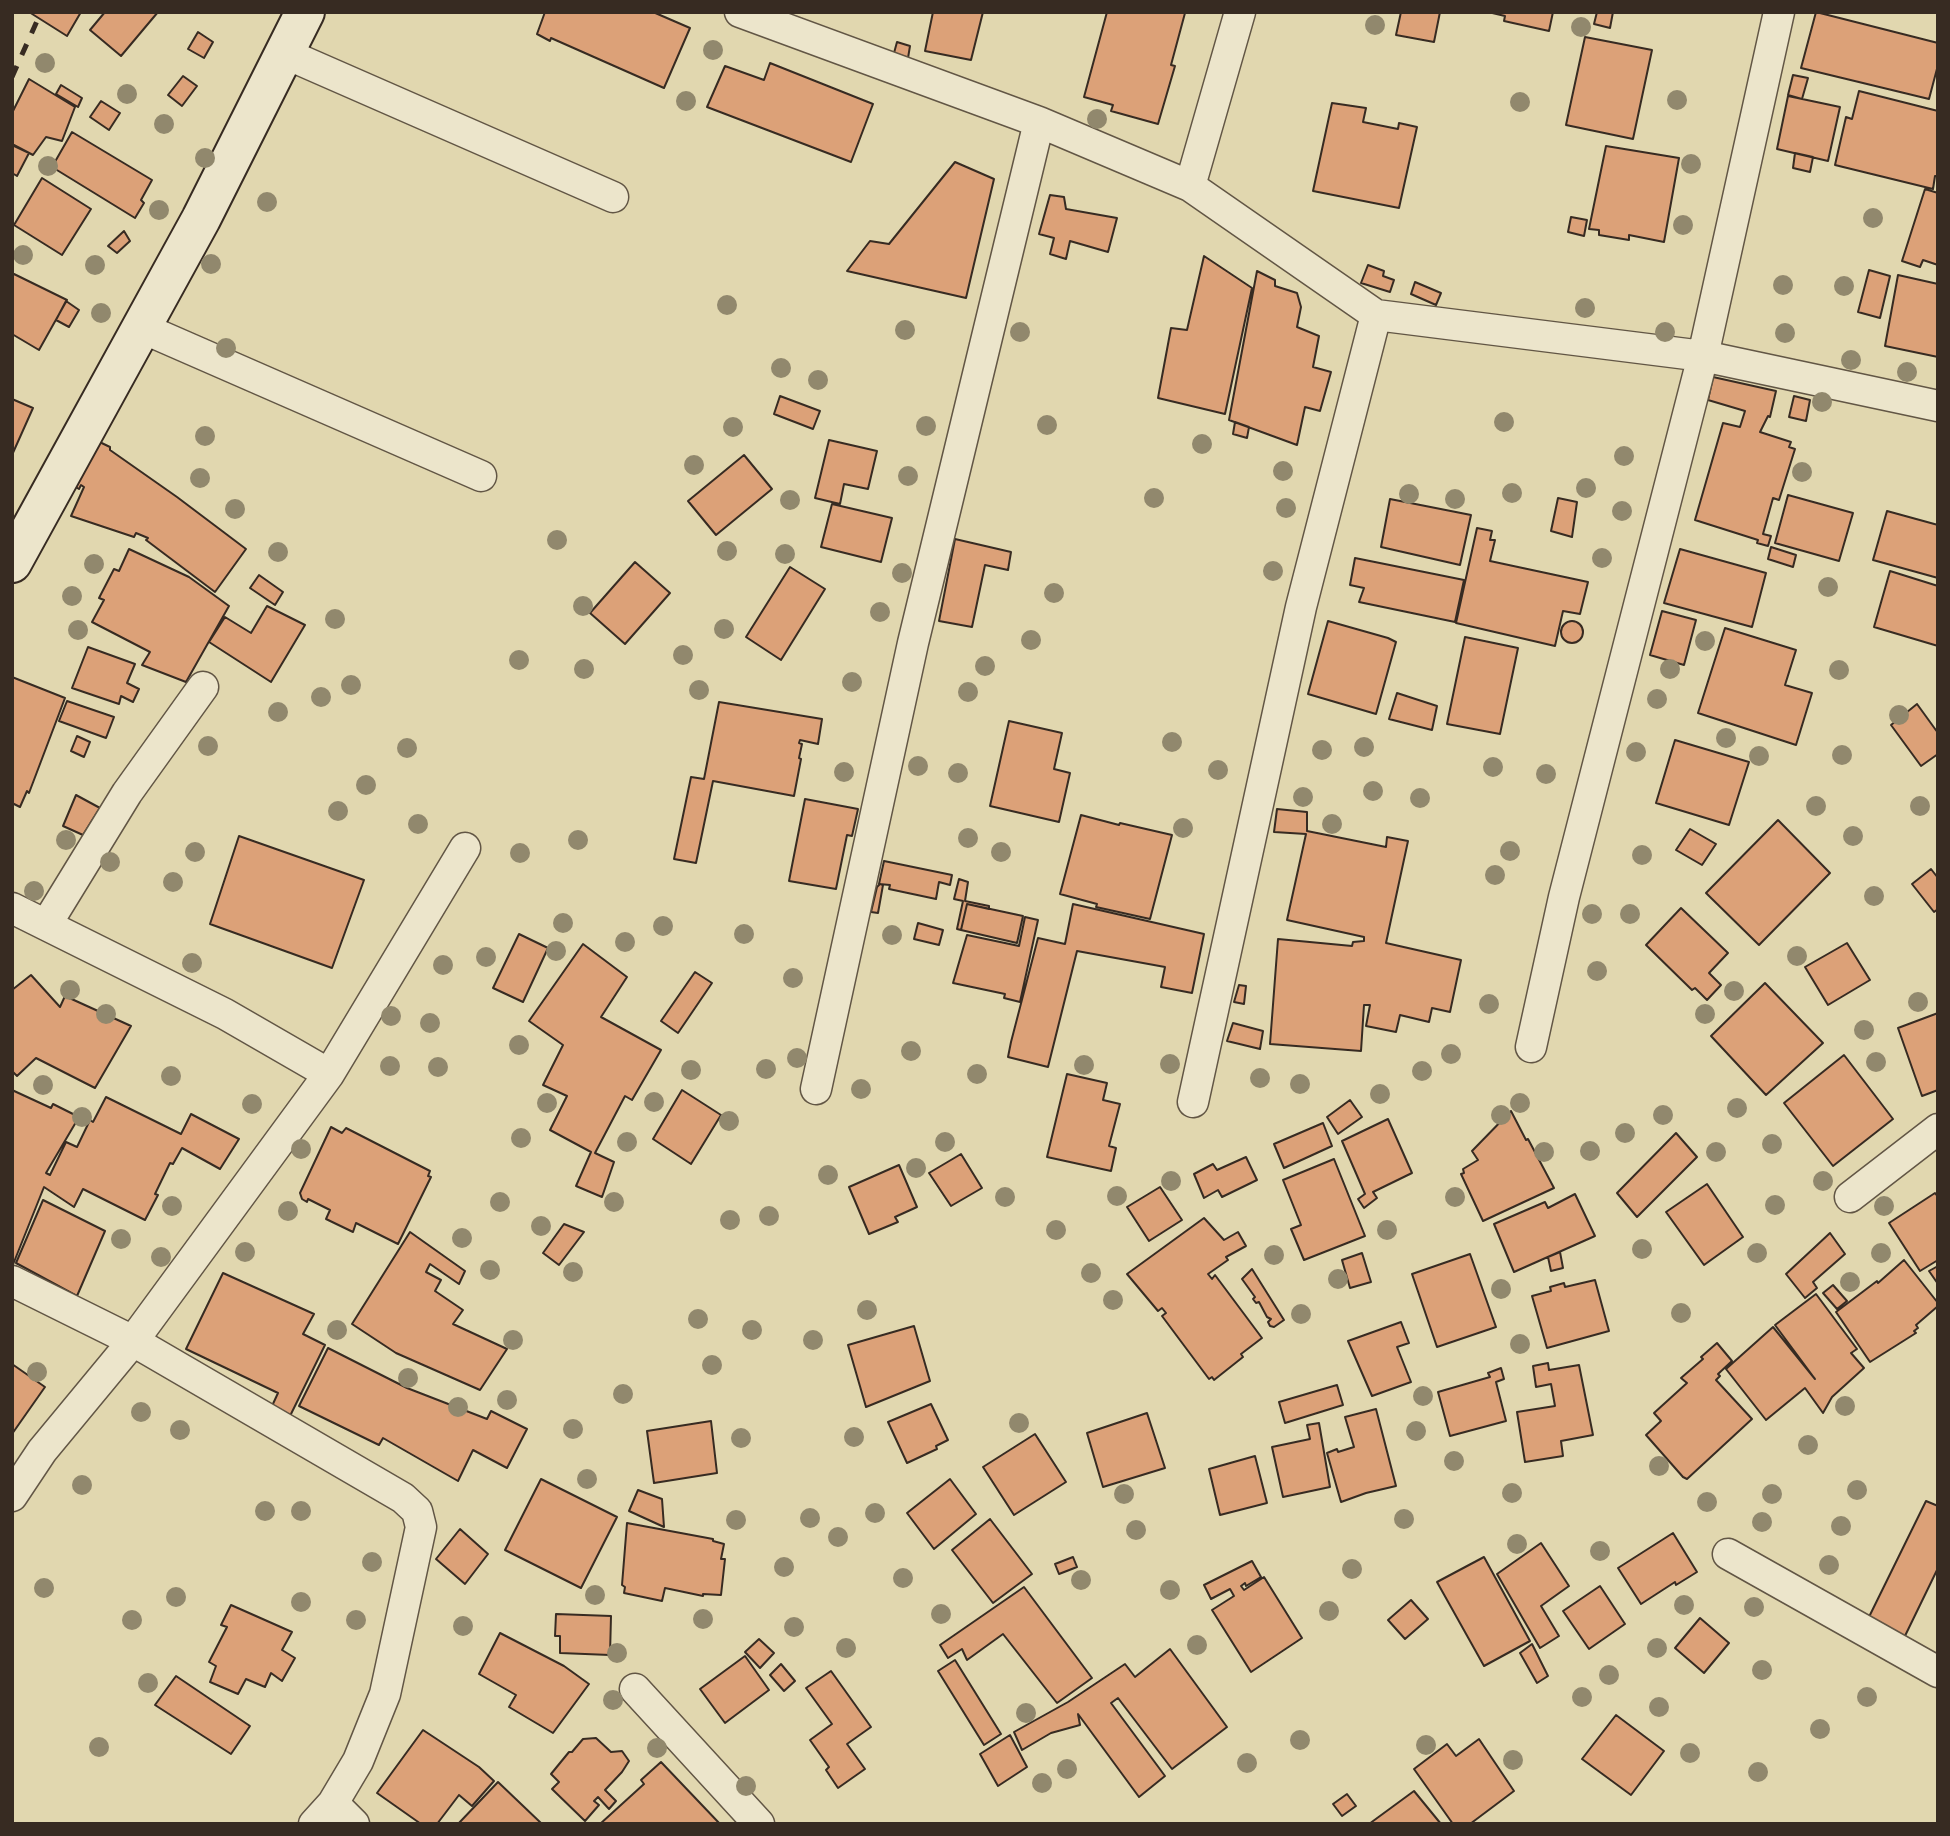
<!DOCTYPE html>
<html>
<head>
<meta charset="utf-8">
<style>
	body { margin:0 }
	#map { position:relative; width:1950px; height:1836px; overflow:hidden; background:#e1d7af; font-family:Vollkorn,serif }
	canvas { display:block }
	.frame { position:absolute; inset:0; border:14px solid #372b22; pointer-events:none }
</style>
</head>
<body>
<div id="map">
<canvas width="1950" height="1836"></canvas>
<div class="frame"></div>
</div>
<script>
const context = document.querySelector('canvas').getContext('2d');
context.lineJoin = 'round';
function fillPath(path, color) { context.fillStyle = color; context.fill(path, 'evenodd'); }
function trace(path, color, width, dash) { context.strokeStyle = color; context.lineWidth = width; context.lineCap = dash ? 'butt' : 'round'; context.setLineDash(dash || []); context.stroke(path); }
const building = new Path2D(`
	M29,12h52l-14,24z
	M105,12h53l-37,44 -31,-26z
	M545,12h108l37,16 -26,60 -113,-50 -1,3 -13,-7z
	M933,12h50l-12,48 -46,-9z
	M1107,12l78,1 -14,52 4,1 -17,58 -47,-13 2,-6 -29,-8z
	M1401,12h39l-6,30 -38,-7z
	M1488,12h65l-4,19 -45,-10 1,-5z
	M1597,12h16l-3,16 -16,-4z
	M1816,12l122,31v22l-9,34 -128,-31z
	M198,32l15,10 -9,16 -16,-9z
	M1585,37l67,13 -19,89 -67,-14z
	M897,42l13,4 -2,12 -14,-5z
	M770,63l103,41 -22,58 -144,-55 18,-41 39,14z
	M1793,75l15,3 -6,21 -14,-4z
	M183,76l14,10 -15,20 -14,-11z
	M29,79l46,28 -13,34 -16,-4 -13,18 -21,-11v-31z
	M61,85l21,13 -4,9 -22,-13z
	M1859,91l79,20v65h-3l-2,13 -98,-24 11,-48 6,2z
	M1788,96l52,11 -12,54 -51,-12z
	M101,101l19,12 -11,17 -19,-13z
	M1332,103l34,5 -3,14 35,7 1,-6 18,4 -18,81 -86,-17z
	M72,132l80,48 -11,20 3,3 -9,15 -83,-51z
	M12,145l17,8 -12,23 -5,-3z
	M1606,146l73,12 -15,84 -35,-7v5l-30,-5v-5l-10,-1z
	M1795,153l18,4 -3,15 -17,-4z
	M955,162l39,17 -28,119 -119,-27 23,-30 19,3z
	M42,178l49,31 -29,46 -48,-30z
	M1925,189l13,4v72l-15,-5 -3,7 -18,-6z
	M1050,195l14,2 2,12 51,9 -9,34 -38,-11 -4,18 -16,-5 4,-16 -15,-4z
	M1571,217l16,3 -3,16 -16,-4z
	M124,231l6,10 -13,12 -9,-7z
	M1204,256l48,32 -27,126 -67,-16 13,-70 16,2z
	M1368,265l16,6 -1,5 11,4 -4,12 -29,-9z
	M1869,270l21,6 -10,42 -22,-6z
	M1257,271l18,9v6l22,7 4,14 -4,20 22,9 -6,31 18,5 -11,39 -15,-4 -8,38 -68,-25z
	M14,274l53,26 -28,50 -27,-16v-58z
	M1898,275l40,9v73l-53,-11z
	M1415,282l26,11 -5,12 -25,-11z
	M66,301l13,9 -10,17 -13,-7z
	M1713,377l63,14 -6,26 -2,-1 -8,16 31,10 -2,5 6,2 -16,51 -6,-2 -10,36 8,2 -3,10 -11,-3 1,-3 -63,-20 28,-97 17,4 5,-16 -37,-11z
	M780,396l40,15 -7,18 -39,-15z
	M1794,396l16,4 -4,21 -17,-4z
	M12,399l21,9 -21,47z
	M1235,422l14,5 -2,11 -14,-4z
	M87,436l23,11v3l67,47 69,52 -31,43 -69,-52 2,-2 -12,-5 -2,4 -63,-21 13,-29 -3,-2 -2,4 -14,-8z
	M829,440l48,11 -9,38 -24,-5 -4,20 -25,-6z
	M744,455l28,34 -56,46 -28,-34z
	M1788,495l65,18 -14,48 -64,-18z
	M1558,498l19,4 -5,35 -21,-6z
	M1390,499l81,16 -11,50 -79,-18z
	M832,504l60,14 -11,44 -60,-15z
	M1887,511l51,14v53l-65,-18z
	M1477,528l15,3 -2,9h5l-5,21 98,21 -8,32 -17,-3 -8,35 -99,-23z
	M955,539l56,13 -3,18 -23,-5 -13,62 -33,-6z
	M1771,547l25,8 -3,12 -25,-8z
	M129,549l60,28 40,29 -43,76 -44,-17 8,-13 -58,-30 12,-22 -5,-2 15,-29 5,2z
	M1680,549l86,24 -14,54 -88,-24z
	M1355,558l109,22 -9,42 -96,-20 5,-14 -14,-3z
	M635,562l35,31 -45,51 -35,-31z
	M790,567l35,22 -44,71 -35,-23z
	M1890,571l48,15v60l-64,-19z
	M259,575l24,17 -8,13 -25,-17z
	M267,606l38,19 -34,57 -62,-40 16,-25 26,16z
	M1662,611l34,9 -12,45 -34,-10z
	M1561 632a11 11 0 1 1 22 0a11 11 0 1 1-22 0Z
	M1328,621l60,17 8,4 -20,72 -68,-20z
	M1725,628l71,22 -11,35 27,8 -16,52 -98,-32z
	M1465,637l53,11 -18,86 -53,-10z
	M88,647l47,17 -8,19 12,6 -6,13 -12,-6 -2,8 -47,-16z
	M12,677l53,21 -36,95 -2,-2 -7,16 -8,-4z
	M1397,693l40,13 -5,24 -43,-11z
	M67,701l47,16 -8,21 -47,-17z
	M719,702l103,17 -4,25 -18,-4 -1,3 3,1 -3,14 2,1 -7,37 -81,-15 -17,82 -22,-4 17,-82 13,2z
	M1917,704l21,29v21l-17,12 -30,-41z
	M1009,721l53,12 -8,36 16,4 -11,49 -69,-16z
	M77,736l13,6 -6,15 -13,-6z
	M1675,740l74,22 -20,63 -73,-22z
	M76,795l24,13 -17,27 -20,-9z
	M805,799l53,10 -6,27 -5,-1 -11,54 -47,-8z
	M1277,809l30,3v19l79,16 1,-10 21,4 -22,102 75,17 -11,52 -18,-4 -3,14 -29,-7 -4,17 -30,-6 4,-21h-6l-3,46 -91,-7 8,-105 74,7 1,-4 11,-1v-4l-77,-17 19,-86 -32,-2z
	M1081,815l38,10 1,-2 52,12 -22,84 -54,-12 1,-3 -37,-10z
	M1778,820l52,53 -71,72 -53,-52z
	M1690,829l26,15 -14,21 -26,-15z
	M239,836l125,44 -32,88 -122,-44z
	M884,861l68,14 -2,10 -11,-3 -3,17 -47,-10 1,-4 -11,-1z
	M1931,869l7,9v31l-4,3 -22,-28z
	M959,879l9,3 -3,19 24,5v3l-22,-5 -6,26 -4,-1 6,-28 -9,-2z
	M880,884l3,1 -5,28 -7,-1 6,-25z
	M967,904l56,12 -6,27 -56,-13z
	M1073,904l131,30 -12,59 -31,-6 4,-20 -88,-16 -29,116 -40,-10 3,-15 27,-104 27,6z
	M1681,908l47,45 -19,20 12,12 -14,15 -12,-12 -3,2 -46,-45z
	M1025,917l13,3 -18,82 -16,-4 1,-4 -52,-11 14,-48 52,11z
	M918,923l25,7 -4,15 -25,-6z
	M519,934l29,14 -25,54 -30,-14z
	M1847,943l23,37 -42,25 -23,-38z
	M583,944l44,33 -26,40 60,33 -29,50 -7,-4 -30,57 19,9 -12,35 -26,-11 15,-34 -41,-22 17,-34 -24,-11 20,-40 -34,-24z
	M695,972l17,11 -34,50 -17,-12z
	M31,975l29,32 5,-11 66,30 -36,62 -59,-30 -19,18 -5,-5v-81z
	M1765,983l58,60 -57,52 -55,-59z
	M1239,985l7,1 -2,18 -10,-2z
	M1938,1013v77l-16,6 -24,-68z
	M1233,1023l30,8 -3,18 -33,-8z
	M1844,1055l49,64 -60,47 -49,-63z
	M1067,1074l40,9 -4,17 17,4 -11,42 7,2 -5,23 -64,-14z
	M12,1090l39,18 2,-4 26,13 -33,56 4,2 16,-33 11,5 13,-27 3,2 13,-25 75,37 10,-20 48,25 -19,30 -38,-21 -9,16 -3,-1 -15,31 3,1 -13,25 -62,-31 -9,18 -30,-20 -32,80z
	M682,1090l39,25 -30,49 -38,-25z
	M1350,1100l12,17 -24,17 -11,-17z
	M1511,1111l15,29 2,-1 26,49 -71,33 -22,-47 3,-1 -1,-4 15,-9 -6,-9z
	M1388,1119l24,54 -39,19 4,6 -13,10 -6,-9 7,-5 -23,-53z
	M1323,1123l9,23 -48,22 -10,-24z
	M331,1127l11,6 4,-5 84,43 -2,5 3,1 -33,67 -42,-21 -3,9 -27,-13 4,-9 -22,-11 -1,3 -5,-3 -2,-6z
	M1676,1133l21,24 -60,60 -20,-24z
	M961,1154l21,34 -31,18 -22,-33z
	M1246,1157l11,23 -35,17 -4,-7 -14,8 -10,-24 19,-10 4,6z
	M1334,1159l31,77 -61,24 -13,-31 10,-4 -18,-45z
	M899,1165l18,42 -22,10 3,5 -29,12 -20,-47z
	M1707,1184l36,53 -39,28 -38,-53z
	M1160,1187l22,33 -33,21 -22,-34z
	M1935,1193l3,4v63l-18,11 -31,-48z
	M1575,1194l20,42 -81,36 -20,-48 51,-22 3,6z
	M43,1200l62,31 -28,65 -61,-33z
	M1204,1218l20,22 14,-8 8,14 -20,11 2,3 -20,14 4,5 3,-4 47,63 -21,16 2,3 -29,23 -2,-3 -3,2 -47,-63 4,-3 -4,-5 -4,3 -31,-37z
	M564,1224l20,8 -25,33 -16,-12z
	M410,1232l55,39 -6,13 -29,-20 -4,8 15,8 -6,11 28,19 -10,14 54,25 -27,41 -84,-37 -44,-29z
	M1830,1233l15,21 -32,28 4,6 -12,10 -19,-24z
	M1560,1252l3,16 -12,3 -3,-14z
	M1362,1253l9,29 -21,6 -8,-28z
	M1470,1254l26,73 -59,20 -25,-73z
	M1904,1260l34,43v3l-22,19 2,3 -4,3 2,2 -46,29 -34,-50 41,-31 1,2z
	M1938,1266v18l-9,-13z
	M1252,1269l32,51 -10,7 -4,-1 -2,-4 3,-3 -4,-2 -8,-15 -3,1 -3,-4 2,-2 -13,-18z
	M223,1273l91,41 -11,20 22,11 -35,71 -18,-10 6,-13 -92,-44z
	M1595,1280l14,51 -62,17 -15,-52 19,-5 -1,-4 14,-4 1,4z
	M1833,1285l14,16 -10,8 -14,-16z
	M1816,1294l41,55 -6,4 13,15 -32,29 -9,16 -18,-25 -39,32 -40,-51 47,-42 42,52 -40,-54z
	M1401,1322l8,21 -12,4 14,35 -39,14 -24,-55z
	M914,1326l16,55 -64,26 -18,-62z
	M1717,1343l15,18 -14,13 2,2 -4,4 36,39 -65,60 -4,-2 -37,-42 15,-14 -7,-8 33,-30 -6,-5 22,-19 -2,-2z
	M328,1348l79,40 80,31 4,-8 36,18 -20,39 -34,-18 -15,31 -75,-43 -4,7 -80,-39z
	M1548,1363l1,7 30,-5 14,70 -32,6 2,15 -38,6 -8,-50 38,-6 -4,-22 -15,3 -3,-21z
	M12,1364l33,23 -33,47z
	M1501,1368l3,11 -8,3 10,39 -56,15 -12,-44 52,-15 -2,-4z
	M1337,1385l6,20 -58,18 -6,-21z
	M931,1404l17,36 -12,6 1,3 -30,14 -19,-41z
	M1376,1409l20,77 -30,7 -25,9 -14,-49 10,-4 1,3 16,-5 -9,-30z
	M1147,1413l18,55 -62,19 -16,-54z
	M711,1421l6,52 -63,10 -7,-52z
	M1319,1423l11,64 -47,10 -11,-50 38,-8 -3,-14z
	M1035,1434l31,48 -52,33 -31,-48z
	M1255,1456l12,47 -47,12 -11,-46z
	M541,1479l76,38 -36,71 -76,-38z
	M950,1479l26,35 -42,35 -27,-36z
	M638,1490l24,9 2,28 -35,-16z
	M1926,1501l12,5v62l-35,72 -36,-19z
	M990,1519l42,55 -39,29 -41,-53z
	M627,1523l86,16v2l11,3 -3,15h4l-4,36 -18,-1v2l-38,-8 -3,13 -38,-8 1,-6 -3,-2z
	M460,1529l28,25 -23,30 -29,-25z
	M1673,1533l24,39 -21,13 -1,-3 -34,22 -23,-36z
	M1541,1543l28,43 -28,20 18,30 -19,12 -43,-74z
	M1073,1557l4,10 -18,7 -4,-10z
	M1484,1557l46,84 -46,25 -47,-84z
	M1252,1561l9,16 -15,9 -1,-3 -4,3 3,4 20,-13 38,61 -51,34 -39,-62 22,-14 -4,-7 -19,10 -7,-14z
	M1600,1586l25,38 -36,25 -26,-38z
	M1024,1587l68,91 -35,25 -54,-69 -36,26 -5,-11 -14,9 -8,-13z
	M1411,1600l17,19 -23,20 -17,-19z
	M231,1605l61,27 -10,18 13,8 -13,23 -11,-8 -6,14 -19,-8 -8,15 -28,-12 6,-16 -7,-4 18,-35 -6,-2z
	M556,1614l55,2 -1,39 -50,-2v-17h-5z
	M1700,1618l29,25 -25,30 -29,-25z
	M500,1633l64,33 25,18 -36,49 -44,-26 7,-12 -37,-21z
	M759,1639l15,14 -14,15 -15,-16z
	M1532,1644l16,32 -11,7 -17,-30z
	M1170,1649l57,78 -55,42 -54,-71 -7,5 54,73 -26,21 -61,-83 2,11 -29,8 -29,17 -8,-18 54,-30 57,-38 10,13z
	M745,1656l24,34 -44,33 -25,-34z
	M955,1660l46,74 -17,11 -46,-74z
	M781,1664l14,17 -11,10 -14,-16z
	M831,1671l40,56 -24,17 18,25 -27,19 -12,-18 3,-3 -19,-27 22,-16 -26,-36z
	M176,1676l74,50 -19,28 -76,-49z
	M1616,1715l48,36 -33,44 -49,-36z
	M423,1730l56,37 15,14 -22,25 -13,-11 -22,29h-16l-44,-31z
	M1010,1735l17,32 -29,19 -18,-32z
	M596,1738l15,14 11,-1 7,10 -7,11 -17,18 11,11 -7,8 -11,-12 -4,4 5,4 -14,16 -33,-32 7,-7 -8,-8 18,-22h3l11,-13z
	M1479,1739l35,52 -44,33h-17l-39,-55 33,-25 9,12z
	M661,1762l59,62h-120l44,-40 -3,-4z
	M498,1782l44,42h-84z
	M1414,1791l27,33h-72z
	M1347,1794l9,12 -14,10 -9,-12z`);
fillPath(building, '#dca178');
trace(building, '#372b22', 2);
const street = new Path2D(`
	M740,12l299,110 151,64 186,129 327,41 235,50
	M284,53l329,144
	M1190,186l50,-174
	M140,327l341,149
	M12,908l213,106 104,60
	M46,925l81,-132 76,-106
	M1531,1047l33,-150 139,-541 76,-344
	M816,1089l97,-446 126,-521
	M1193,1102l108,-495 75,-292
	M1850,1197l88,-68
	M12,1281l121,60 270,157 14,13 4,16 -36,167 -27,67 -25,42 -19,21
	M12,1496l30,-45 91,-110 196,-267 136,-226
	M1728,1554l210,118
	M635,1689l124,135
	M333,1803l21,21`);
const secondary = new Path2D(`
	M12,563l189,-344 104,-207`);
trace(street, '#625645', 33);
trace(secondary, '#372b22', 42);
trace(street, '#ece5cb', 30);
trace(secondary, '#ece5cb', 38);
trace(new Path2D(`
	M12,77l29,-65`), '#372b22', 5, [12, 12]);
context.fillStyle = '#91886d';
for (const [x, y] of [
	[1375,25],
	[1581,27],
	[713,50],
	[45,63],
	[127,94],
	[1677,100],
	[686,101],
	[1520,102],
	[1097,119],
	[164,124],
	[205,158],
	[1691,164],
	[48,166],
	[267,202],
	[159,210],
	[1873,218],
	[1683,225],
	[23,255],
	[211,264],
	[95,265],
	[1783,285],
	[1844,286],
	[727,305],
	[1585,308],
	[101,313],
	[905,330],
	[1020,332],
	[1665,332],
	[1785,333],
	[226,348],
	[1851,360],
	[781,368],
	[1907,372],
	[818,380],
	[1822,402],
	[1504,422],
	[1047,425],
	[926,426],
	[733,427],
	[205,436],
	[1202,444],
	[1624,456],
	[694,465],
	[1283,471],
	[1802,472],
	[908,476],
	[200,478],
	[1586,488],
	[1512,493],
	[1409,494],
	[1154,498],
	[1455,499],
	[790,500],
	[1286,508],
	[235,509],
	[1622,511],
	[557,540],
	[727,551],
	[278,552],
	[785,554],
	[1602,558],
	[94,564],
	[1273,571],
	[902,573],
	[1828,587],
	[1054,593],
	[72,596],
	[583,606],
	[880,612],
	[335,619],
	[724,629],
	[78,630],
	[1031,640],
	[1705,641],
	[683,655],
	[519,660],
	[985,666],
	[584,669],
	[1670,669],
	[1839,670],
	[852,682],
	[351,685],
	[699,690],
	[968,692],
	[321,697],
	[1657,699],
	[278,712],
	[1899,715],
	[1726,738],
	[1172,742],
	[208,746],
	[1364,747],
	[407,748],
	[1322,750],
	[1636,752],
	[1842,755],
	[1759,756],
	[918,766],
	[1493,767],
	[1218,770],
	[844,772],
	[958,773],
	[1546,774],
	[366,785],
	[1373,791],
	[1303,797],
	[1420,798],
	[1816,806],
	[1920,806],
	[338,811],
	[418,824],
	[1332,824],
	[1183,828],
	[1853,836],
	[968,838],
	[66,840],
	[578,840],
	[1510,851],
	[195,852],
	[1001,852],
	[520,853],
	[1642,855],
	[110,862],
	[1495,875],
	[173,882],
	[34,891],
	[1874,896],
	[1592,914],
	[1630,914],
	[563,923],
	[663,926],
	[744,934],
	[892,935],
	[625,942],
	[556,951],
	[1797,956],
	[486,957],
	[192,963],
	[443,965],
	[1597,971],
	[793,978],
	[70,990],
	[1734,991],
	[1918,1002],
	[1489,1004],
	[106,1014],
	[1705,1014],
	[391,1016],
	[430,1023],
	[1864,1030],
	[519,1045],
	[911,1051],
	[1451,1054],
	[797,1058],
	[1876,1062],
	[1170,1064],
	[1084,1065],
	[390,1066],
	[438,1067],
	[766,1069],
	[691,1070],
	[1422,1071],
	[977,1074],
	[171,1076],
	[1260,1078],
	[1300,1084],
	[43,1085],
	[861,1089],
	[1380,1094],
	[654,1102],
	[547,1103],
	[1520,1103],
	[252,1104],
	[1737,1108],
	[1501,1115],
	[1663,1115],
	[82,1117],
	[729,1121],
	[1625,1133],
	[521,1138],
	[627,1142],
	[945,1142],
	[1772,1144],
	[301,1149],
	[1590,1151],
	[1544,1152],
	[1716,1152],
	[916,1168],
	[828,1175],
	[1171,1181],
	[1823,1181],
	[1117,1196],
	[1005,1197],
	[1455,1197],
	[500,1202],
	[614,1202],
	[1775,1205],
	[172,1206],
	[1884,1206],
	[288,1211],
	[769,1216],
	[730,1220],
	[541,1226],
	[1056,1230],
	[1387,1230],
	[462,1238],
	[121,1239],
	[1642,1249],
	[245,1252],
	[1757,1253],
	[1881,1253],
	[1274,1255],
	[161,1257],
	[490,1270],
	[573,1272],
	[1091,1273],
	[1338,1279],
	[1850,1282],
	[1501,1289],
	[1113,1300],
	[867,1310],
	[1681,1313],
	[1301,1314],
	[698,1319],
	[337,1330],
	[752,1330],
	[513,1340],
	[813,1340],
	[1520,1344],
	[712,1365],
	[37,1372],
	[408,1378],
	[623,1394],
	[1423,1396],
	[507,1400],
	[1845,1406],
	[458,1407],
	[141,1412],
	[1019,1423],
	[573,1429],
	[180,1430],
	[1416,1431],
	[854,1437],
	[741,1438],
	[1808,1445],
	[1454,1461],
	[1659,1466],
	[587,1479],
	[82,1485],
	[1857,1490],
	[1512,1493],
	[1124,1494],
	[1772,1494],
	[1707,1502],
	[265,1511],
	[301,1511],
	[875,1513],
	[810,1518],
	[1404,1519],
	[736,1520],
	[1762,1522],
	[1841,1526],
	[1136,1530],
	[838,1537],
	[1517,1544],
	[1600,1551],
	[372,1562],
	[1829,1565],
	[784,1567],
	[1352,1569],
	[903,1578],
	[1081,1580],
	[44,1588],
	[1170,1590],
	[595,1595],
	[176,1597],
	[301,1602],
	[1684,1605],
	[1754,1607],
	[1329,1611],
	[941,1614],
	[703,1619],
	[132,1620],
	[356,1620],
	[463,1626],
	[794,1627],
	[1197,1645],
	[846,1648],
	[1657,1648],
	[617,1653],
	[1762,1670],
	[1609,1675],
	[148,1683],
	[1582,1697],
	[1867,1697],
	[613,1700],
	[1659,1707],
	[1026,1713],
	[1820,1729],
	[1300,1740],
	[1426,1745],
	[99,1747],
	[657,1748],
	[1690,1753],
	[1513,1760],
	[1247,1763],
	[1067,1769],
	[1758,1772],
	[1042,1783],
	[746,1786]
]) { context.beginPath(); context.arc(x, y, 10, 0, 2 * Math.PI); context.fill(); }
</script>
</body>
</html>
